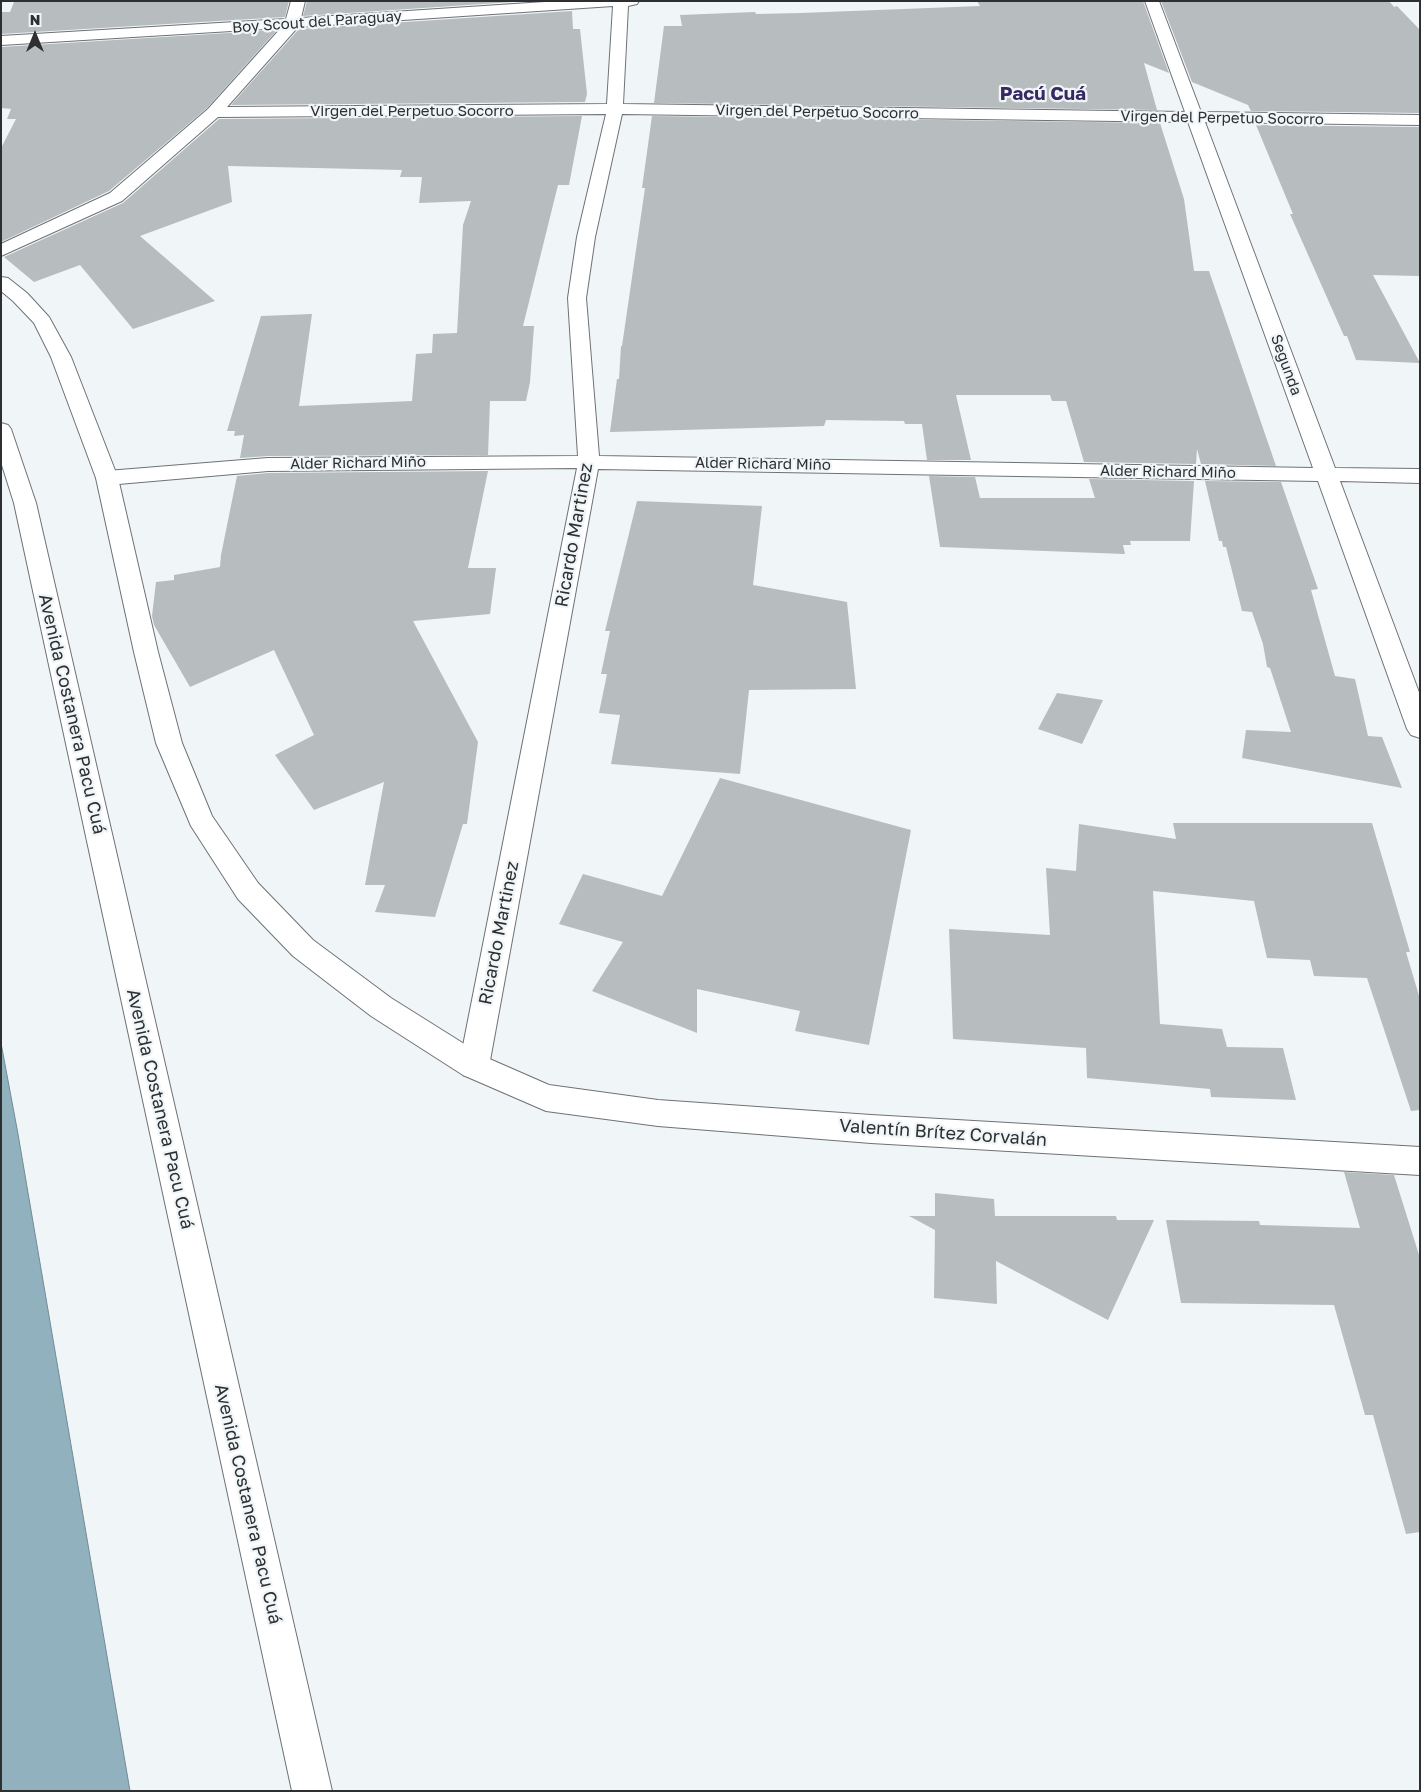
<!DOCTYPE html>
<html>
<head>
<meta charset="utf-8">
<style>
	body { margin:0 }
	#map { position:relative; width:1421px; height:1792px; overflow:hidden; background:#f0f5f8; font-family:"Golos Text",sans-serif }
	canvas { display:block }
	.frame { position:absolute; inset:0; border:2px solid #2d2f30; pointer-events:none }
	.north { position:absolute; left:10px; top:10px; width:50px; height:50px; -webkit-text-stroke:4px #f0f5f8; paint-order:stroke; rotate:0deg; font-size:14px; font-weight:700; line-height:20px; text-align:center; color:#2d2f30 }
	.north::after { content:''; display:block; margin:auto; width:18px; height:22px; background:#2d2f30; clip-path:polygon(50% 0,100% 100%,50% 72%,0 100%) }
</style>
</head>
<body>
<div id="map">
<canvas width="1421" height="1792"></canvas>
<div class="frame"></div>
<div class="north">N</div>
</div>
<script>
const context = document.querySelector('canvas').getContext('2d');
context.lineJoin = 'round';
function fillPath(path, color) { context.fillStyle = color; context.fill(path, 'evenodd'); }
function trace(path, color, width, dash) { context.strokeStyle = color; context.lineWidth = width; context.lineCap = dash ? 'butt' : 'round'; context.setLineDash(dash || []); context.stroke(path); }
function label(font, color, halo, rows, align = 'center') {
  context.font = font + ' "Golos Text",sans-serif'; context.lineWidth = 4.5; context.setLineDash([]); context.textBaseline = 'middle'; context.strokeStyle = halo; context.fillStyle = color; for (const [text, x, y, turn = 0] of rows) {
    context.save(); context.translate(x, y); context.rotate((+turn || 0) * Math.PI / 180); context.textAlign = isNaN(turn) ? turn : align; if (halo) context.strokeText(text, 0, 0); context.fillText(text, 0, 0); context.restore();
  }
}
const water = new Path2D(`
	M1,1043l17,91 112,657h-129z`);
fillPath(water, '#91b1bf');
trace(water, '#738a94', 1);
fillPath(new Path2D(`
	M33,1h256l-4,16 -284,17v-22h9l4,-10z
	M307,1h221l-225,15z
	M977,1h166l26,72 -25,-10 13,47 -503,-7 10,-77h18l-2,-11 75,-3 1,2 45,-1 179,-7z
	M1161,1h228l5,6 3,-1 23,24v83l-169,-2 -3,-6 -56,-23z
	M572,11l1,18h7l7,65 -2,8 -354,3 68,-76z
	M277,30l-70,78 -98,83 -108,51v-94l15,-29h-9l4,-10 -10,-1v-61z
	M582,116l-13,69h-11l-35,141h11l-4,56 -4,19h-36l-2,54 -220,1 -28,2 4,-23 -10,1 1,-5h-8l34,-115 51,-2 -13,92 113,-5 4,-47 16,-1 1,-19 24,-1 6,-108 8,-24 -52,2 3,-26h-22l2,-7 -174,-4 4,36 -92,34 75,65 -82,28 -53,-64 -46,17 -30,-25 119,-54 96,-84z
	M652,116l508,7 24,76 10,72h15l67,195 -75,-2 -4,-15 -1,15 -112,-2 -18,-61h-14l-2,-6h-94l15,65h-44l-5,-36h-17l-1,-3 -78,-1 -2,6 -214,6 7,-53h2l2,-33h1l23,-158h-3z
	M1256,125l164,2v149l-47,-1 47,88 -64,-3 -9,-24h-3l-54,-122h3z
	M488,471l-20,97h28l-6,46 -77,7 65,121 -11,82h-4l-28,93 -60,-5 10,-27h-20l19,-103 -70,28 -39,-55 39,-20 -40,-85 -84,37 -36,-62 -2,-9 4,-34 18,-2v-5l46,-8 1,-12 16,-79 31,-3z
	M929,476l46,1 5,21h115l-6,-19 105,2 -4,60h-60l1,4h-8l2,9 -185,-7z
	M1205,481l76,1 37,107 -7,1 24,86 20,3 13,57 14,1 20,51 -160,-30 4,-28 45,2 -21,-64 -3,-1 -4,-23 -11,-32 -10,-1 -16,-64h-3l-1,-6h-3z
	M637,501l125,5 -9,79 94,17 9,87 -107,1 -9,84 -129,-10 9,-49 -21,-2 8,-39h-6l9,-43h-5z
	M1057,693l46,7 -21,44 -44,-15z
	M720,778l191,52 -42,215 -74,-14 5,-20 -103,-22v44l-105,-42 31,-49 -64,-18 24,-50 79,22z
	M1173,823h199l38,129h-4l14,47v111l-9,1 -44,-133 -53,-2 -4,-16 -43,-2 -13,-57 -101,-10 7,133 62,5 5,18 56,1 13,52 -85,-3 -1,-8 -123,-11 -1,-30 -133,-9 -4,-110 101,6 -4,-67 30,3 3,-47 97,15z
	M1344,1172l50,3 26,83v274l-14,2 -33,-119h-8l-31,-110 -153,-2 -15,-83 93,1 1,4 100,3z
	M935,1193l59,6 1,17h121l1,4h37l-46,100 -112,-59 1,43 -63,-6 1,-68 -26,-14h26z`), '#b7bcbf');
const minor = new Path2D(`
	M291,1h14l-4,17 259,-17h79l-2,3 -9,2 -5,98 562,8 -40,-111h14l42,111 219,3v10l-215,-3 130,346 85,1v14l-80,-2 80,214v43l-9,-3 -4,-6 -89,-248 -720,-12 -109,597 -4,9 -11,4 -11,-4 -4,-9 118,-598 -309,3 -161,14 -8,-2 -3,-5 3,-5 8,-2 161,-13 310,-2 -10,-158 9,-61 29,-123 -388,3 -96,84 -121,55v-12l109,-51 98,-84 73,-81 -280,17v-9l285,-17zM613,6l-6,98 -380,3 71,-80zM622,114l566,8 125,346 -714,-12 -13,-158 9,-61z`);
const secondary = new Path2D(`
	M1,277l7,1 19,15 22,24 22,40 47,121 40,174 24,91 30,73 46,67 55,57 78,58 94,59 64,28 109,15 213,15 549,32v28l-549,-32 -213,-17 -112,-15 -83,-36 -92,-59 -78,-60 -55,-57 -47,-73 -35,-83 -22,-91 -38,-174 -45,-121 -17,-34 -21,-22 -12,-10z
	M1,423l7,2 3,4 25,74 296,1288h-40l-278,-1288 -13,-41z`);
trace(minor, '#6e7276', 2);
trace(secondary, '#6e7276', 2);
fillPath(minor, '#fff');
fillPath(secondary, '#fff');
label('15px', '#2d2f30', '#f0f5f8', [
	["Boy Scout del Paraguay",317,22,-4],
	["Virgen del Perpetuo Socorro",412,111],
	["Virgen del Perpetuo Socorro",817,112,1],
	["Virgen del Perpetuo Socorro",1222,118,1],
	["Segunda",1286,365,70],
	["Alder Richard Miño",358,463,-1],
	["Alder Richard Miño",763,464,1],
	["Alder Richard Miño",1168,472,1]
]);
label('18px', '#2d2f30', '#f0f5f8', [
	["Ricardo Martinez",574,535,-80],
	["Avenida Costanera Pacu Cuá",72,714,77],
	["Ricardo Martinez",499,933,-79],
	["Avenida Costanera Pacu Cuá",160,1109,77],
	["Valentín Brítez Corvalán",943,1133,4],
	["Avenida Costanera Pacu Cuá",248,1504,77]
]);
label('bold 19px', '#372863', '#f0f5f8', [
	["Pacú Cuá",1043,94]
]);
</script>
</body>
</html>
